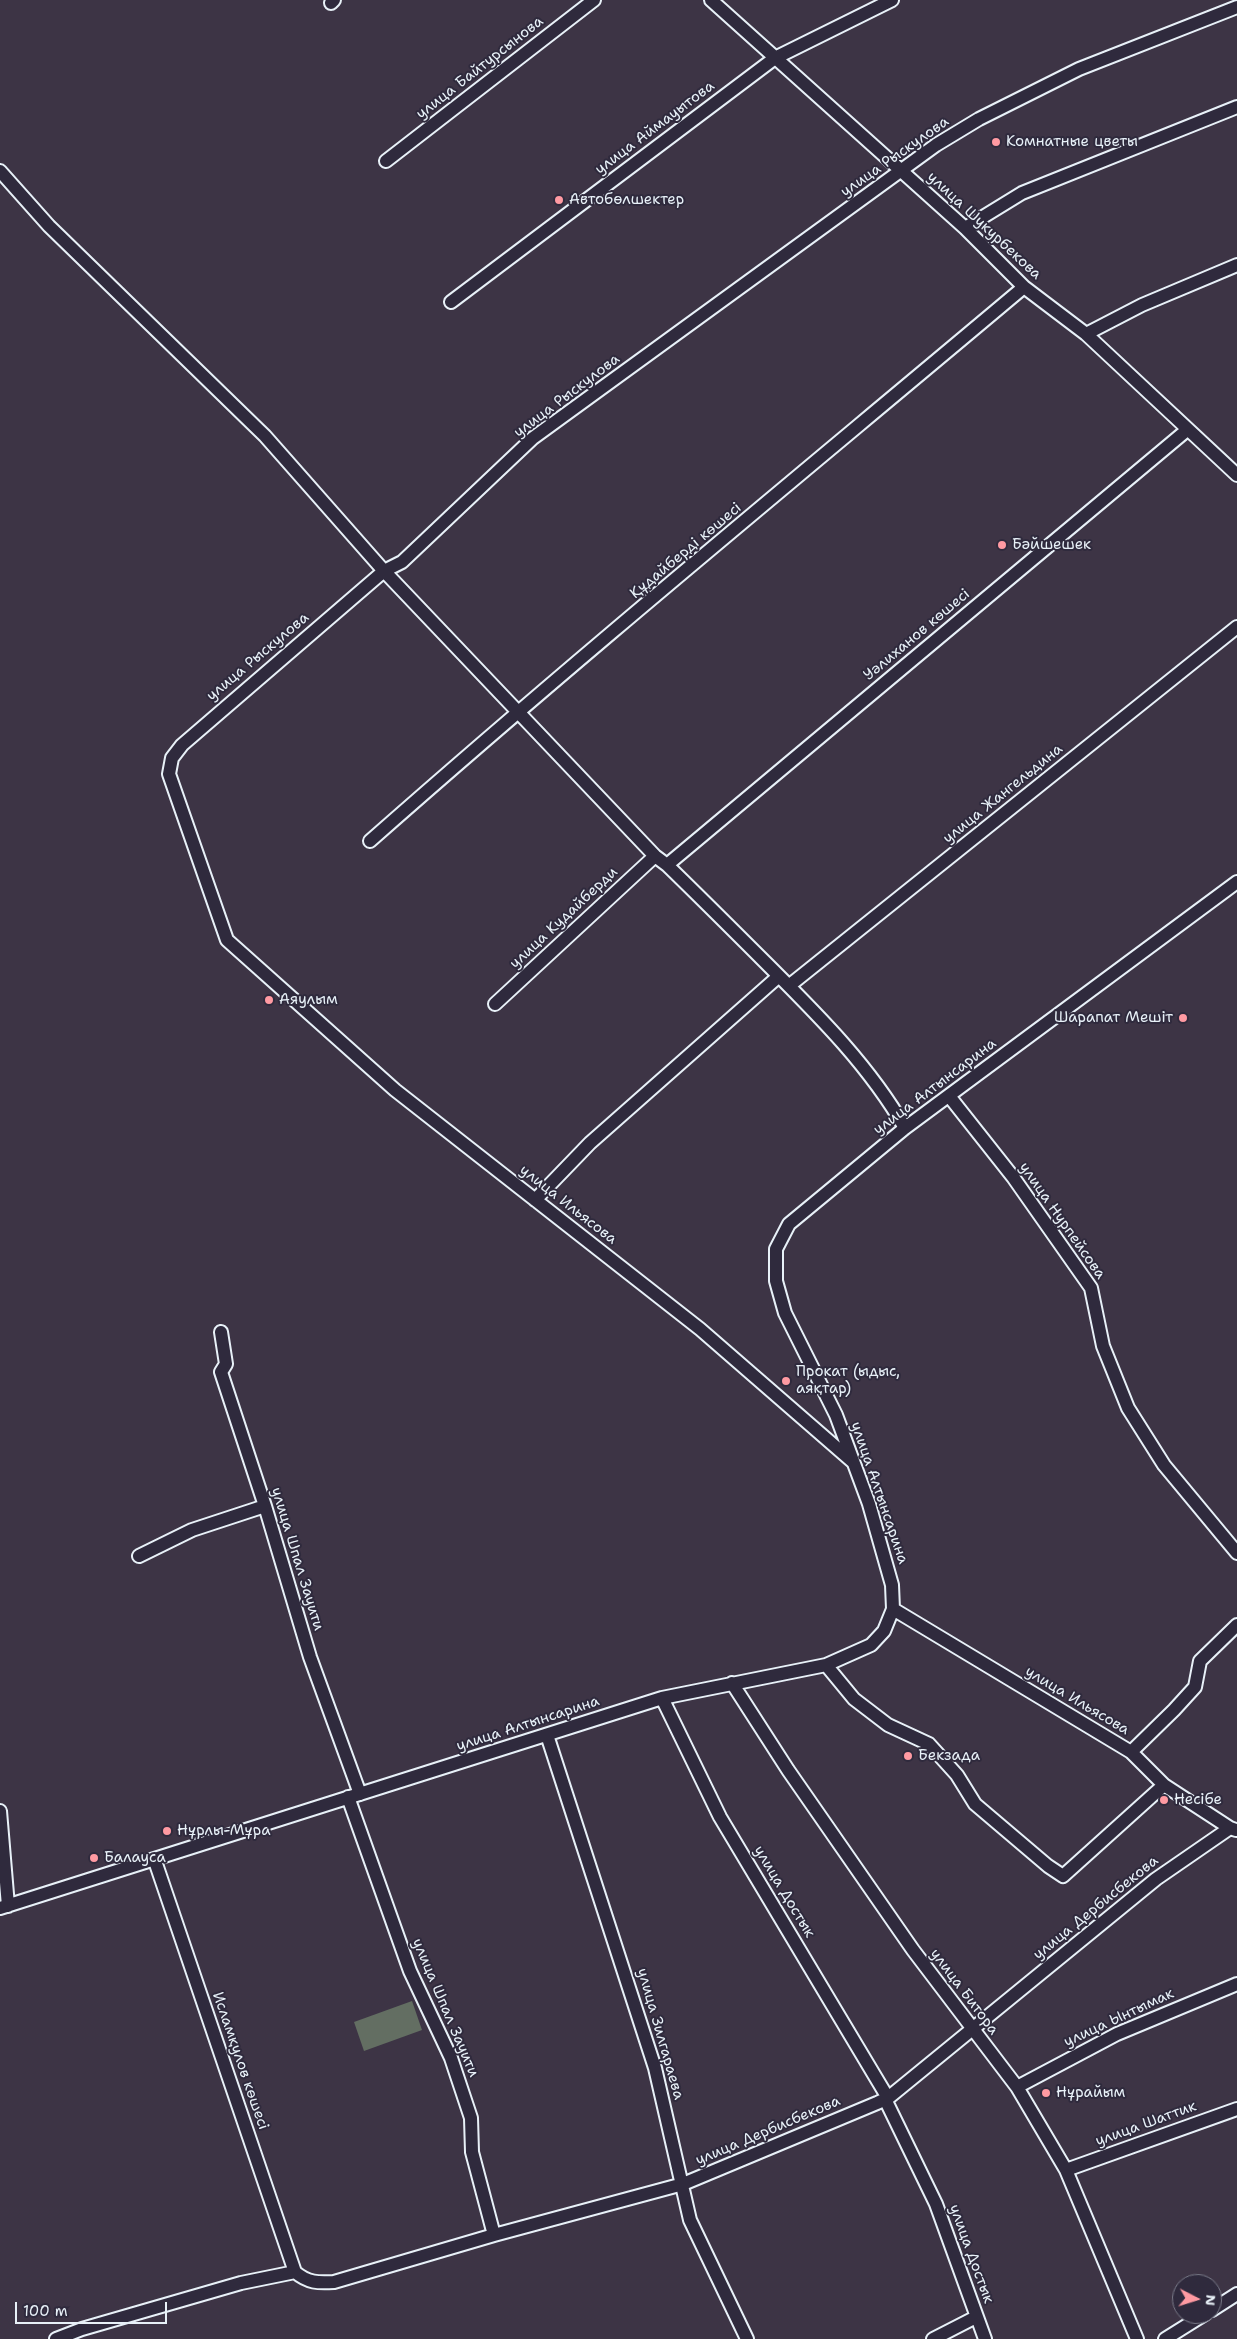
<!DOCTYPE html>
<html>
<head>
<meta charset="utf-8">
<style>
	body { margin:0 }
	#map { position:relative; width:1237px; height:2339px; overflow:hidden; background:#3d3445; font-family:"Shantell Sans",sans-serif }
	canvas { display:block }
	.north { position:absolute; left:1172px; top:2274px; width:50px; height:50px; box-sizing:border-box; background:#2f2a3d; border:1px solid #797a88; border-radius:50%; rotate:95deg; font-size:14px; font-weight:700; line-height:20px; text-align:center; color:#e8f1f8 }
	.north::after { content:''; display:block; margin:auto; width:18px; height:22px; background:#ff9aa2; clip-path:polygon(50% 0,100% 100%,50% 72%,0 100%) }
	.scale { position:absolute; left:15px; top:2302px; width:152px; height:22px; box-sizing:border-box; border:2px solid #e8f1f8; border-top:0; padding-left:6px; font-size:15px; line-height:18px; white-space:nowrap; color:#e8f1f8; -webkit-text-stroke:4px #2f2a3d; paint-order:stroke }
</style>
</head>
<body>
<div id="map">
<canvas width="1237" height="2339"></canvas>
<div class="north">N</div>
<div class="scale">100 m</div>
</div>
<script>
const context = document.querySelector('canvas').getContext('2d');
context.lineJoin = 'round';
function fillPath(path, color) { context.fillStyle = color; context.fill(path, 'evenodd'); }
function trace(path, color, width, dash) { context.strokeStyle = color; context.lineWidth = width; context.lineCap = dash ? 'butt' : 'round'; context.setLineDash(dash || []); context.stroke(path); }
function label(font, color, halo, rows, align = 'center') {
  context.font = font + ' "Shantell Sans",sans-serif'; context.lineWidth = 4; context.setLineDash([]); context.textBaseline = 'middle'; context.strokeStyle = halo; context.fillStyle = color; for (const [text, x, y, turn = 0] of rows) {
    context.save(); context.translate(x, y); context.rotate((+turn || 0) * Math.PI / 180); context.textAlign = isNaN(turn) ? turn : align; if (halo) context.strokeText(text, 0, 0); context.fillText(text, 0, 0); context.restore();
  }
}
fillPath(new Path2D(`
	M412,2001l10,29 -58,21 -10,-29z`), '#636e62');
const minor = new Path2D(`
	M711,0l254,228 59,59 62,47 151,141
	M331,3l3,-3
	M386,161l208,-161
	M0,171l49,55 216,210 119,135 271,285 12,9c35,34 69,68 103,102 50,50 100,100 135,161
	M965,228l57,-35 215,-86
	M451,302l324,-244 117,-58
	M1086,334l56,-29 95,-40
	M370,841c214,-189 435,-370 654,-554
	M667,865l520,-435
	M790,985l447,-358
	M495,1004l160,-148
	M949,1096l64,81 78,111 12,58 25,62 36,57 73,88
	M535,1200l55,-57 189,-167
	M221,1332l5,32 -5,8 44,134 45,151 50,137
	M853,1462l-153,-133 -305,-239 -168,-150 -58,-166 3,-16 10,-13 202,-174 18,-9 131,-124 403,-293 43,-26 100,-50 158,-62
	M139,1556l53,-26 73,-24
	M893,1609l238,143 33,33 66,43 6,2
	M826,1665l28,34 34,26 41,19 28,31 18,29 73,62 15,10 101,-91
	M732,1683l56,87 125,180 104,137 49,83 71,169
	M662,1698l58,119 168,281
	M547,1735l108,333 35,152 57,119
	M1131,1752l43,-42 21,-23 5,-26 37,-36
	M348,1797l62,174 41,87 20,60 1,34 22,83
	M0,1811l8,95
	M155,1861l140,411
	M0,1908l662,-210 164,-33 45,-20 13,-14 9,-22 -1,-24 -23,-81 -33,-89 -51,-102 -9,-32v-32l13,-25 116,-96 332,-246
	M1017,2087l100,-53 120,-50
	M885,2099l51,105 49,135
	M1066,2170l171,-61
	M1212,2310l25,-16
	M56,2339l26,-10 159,-46 54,-11c13,11 23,11 39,10l160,-47 189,-51 194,-81 11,-5 268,-219 74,-51
	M933,2339l43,-22
	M1165,2339l40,-25`);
trace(minor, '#e8f1f8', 16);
trace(minor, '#2f2a3d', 12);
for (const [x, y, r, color] of [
	[996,142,5,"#ff9aa2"],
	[559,200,5,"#ff9aa2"],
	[1002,545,5,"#ff9aa2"],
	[269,1000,5,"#ff9aa2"],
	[1183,1018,5,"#ff9aa2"],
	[786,1381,5,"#ff9aa2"],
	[908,1756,5,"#ff9aa2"],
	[1164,1800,5,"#ff9aa2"],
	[167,1831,5,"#ff9aa2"],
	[94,1858,5,"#ff9aa2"],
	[1046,2093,5,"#ff9aa2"]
]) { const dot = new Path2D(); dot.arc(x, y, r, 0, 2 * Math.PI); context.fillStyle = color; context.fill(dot); trace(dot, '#2f2a3d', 2); }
label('15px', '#e8f1f8', '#2f2a3d', [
	["улица Байтурсынова",480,68,-38],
	["улица Аймауытова",655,128,-37],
	["улица Рыскулова",895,157,-35],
	["улица Шукурбекова",984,226,43],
	["улица Рыскулова",567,396,-37],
	["Құдайберді көшесі",686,551,-40],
	["Уәлиханов көшесі",917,635,-40],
	["улица Рыскулова",258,657,-40],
	["улица Жангельдина",1003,794,-39],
	["улица Кудайберди",564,918,-43],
	["улица Алтынсарина",935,1087,-37],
	["улица Ильясова",568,1205,38],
	["улица Нурпейсова",1062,1221,55],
	["улица Алтынсарина",879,1493,71],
	["улица Шпал Зауити",297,1559,73],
	["улица Ильясова",1077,1701,31],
	["улица Алтынсарина",528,1724,-18],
	["улица Достык",784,1892,59],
	["улица Дербисбекова",1096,1908,-39],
	["улица Битора",964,1992,53],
	["улица Шпал Зауити",445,2008,67],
	["улица Ынтымак",1119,2018,-25],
	["улица Зилгараева",660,2034,74],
	["Исламқулов көшесі",240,2061,71],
	["улица Шаттик",1146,2124,-20],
	["улица Дербисбекова",768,2131,-23],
	["улица Достык",971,2254,70]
]);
label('15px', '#e8f1f8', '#2f2a3d', [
	["Комнатные цветы",1006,142],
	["Автобөлшектер",569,200],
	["Бәйшешек",1012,545],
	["Аяулым",279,1000],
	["Шарапат Мешіт",1173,1018,"right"],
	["Прокат (ыдыс,",796,1372],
	["аяқтар)",796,1389],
	["Бекзада",918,1756],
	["Несібе",1174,1800],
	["Нұрлы-Мұра",177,1831],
	["Балауса",104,1858],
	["Нұрайым",1056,2093]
], 'left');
</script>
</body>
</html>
